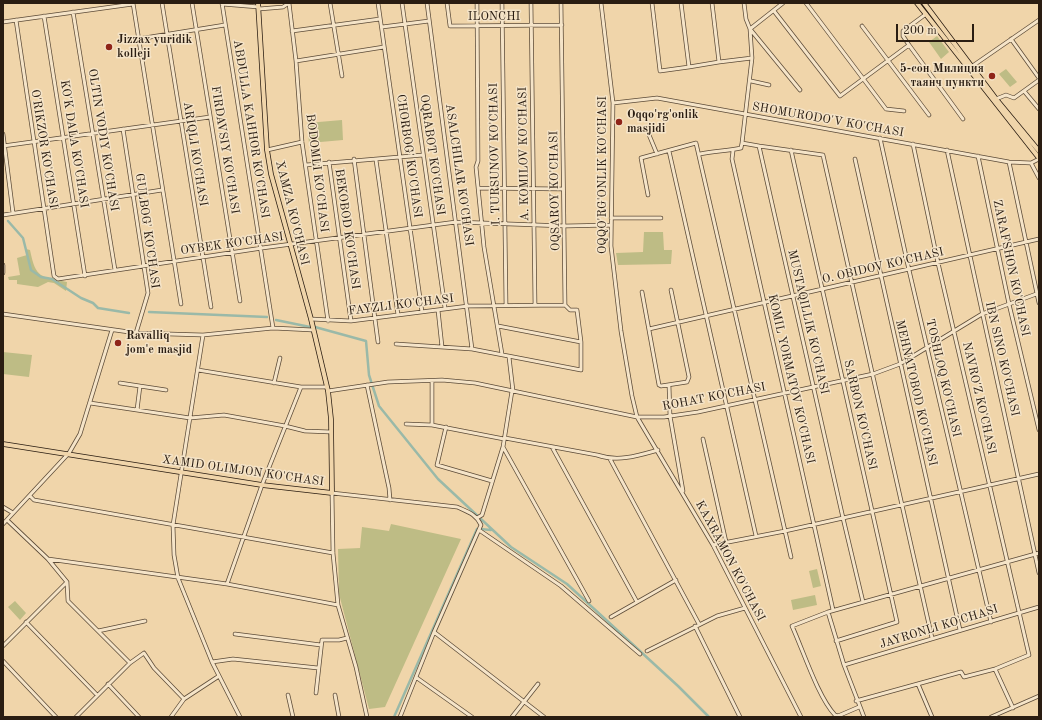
<!DOCTYPE html>
<html>
<head>
<meta charset="utf-8">
<style>
	body { margin:0 }
	#map { position:relative; width:1042px; height:720px; overflow:hidden; background:#f0d5aa; font-family:"Old Standard TT",serif }
	canvas { display:block }
	.frame { position:absolute; inset:0; border:4px solid #2a1d12; pointer-events:none }
	.scale { position:absolute; left:896px; top:24px; width:78px; height:18px; box-sizing:border-box; border:2px solid #2a1d12; border-top:0; padding-left:5px; font-size:12px; line-height:14px; white-space:nowrap; color:#2a1d12; -webkit-text-stroke:3px #f5e4c8; paint-order:stroke }
</style>
</head>
<body>
<div id="map">
<canvas width="1042" height="720"></canvas>
<div class="frame"></div>
<div class="scale">200 m</div>
</div>
<script>
const context = document.querySelector('canvas').getContext('2d');
context.lineJoin = 'round';
function fillPath(path, color) { context.fillStyle = color; context.fill(path, 'evenodd'); }
function trace(path, color, width, dash) { context.strokeStyle = color; context.lineWidth = width; context.lineCap = dash ? 'butt' : 'round'; context.setLineDash(dash || []); context.stroke(path); }
function label(font, color, halo, rows, align = 'center') {
  context.font = font + ' "Old Standard TT",serif'; context.lineWidth = 3; context.setLineDash([]); context.textBaseline = 'middle'; context.strokeStyle = halo; context.fillStyle = color; for (const [text, x, y, turn = 0] of rows) {
    context.save(); context.translate(x, y); context.rotate((+turn || 0) * Math.PI / 180); context.textAlign = isNaN(turn) ? turn : align; if (halo) context.strokeText(text, 0, 0); context.fillText(text, 0, 0); context.restore();
  }
}
fillPath(new Path2D(`
	M937,36l12,16 -8,7 -12,-17z
	M1006,69l11,13 -7,5 -11,-13z
	M342,120l1,20 -34,3 -2,-20z
	M644,232h19l1,18h8l-1,14 -53,1 -2,-12 27,-1z
	M26,249l4,1c6,29 10,26 37,32l-1,9 -12,-8 -6,-1 -10,5 -21,-3v-4h-8l-1,-3 12,-2 -3,-17 10,-3z
	M3,352l29,3 -3,22 -26,-3z
	M391,524l70,15 -76,168 -16,2 -30,-115 -1,-45 22,-1 2,-21 27,4z
	M817,569l4,17 -8,2 -4,-17z
	M815,595l2,10 -24,5 -2,-10z
	M15,601l11,12 -6,7 -12,-13z`), '#bebc85');
trace(new Path2D(`
	M8,221l15,17 8,32 10,7 11,2 29,19 12,5 5,5 31,5
	M149,312l118,5
	M276,320l34,7
	M315,327l51,14 3,34 10,31 59,73 73,68 56,37 111,102 31,31
	M480,529l11,1
	M394,717l83,-188`), '#9ab9a8', 2.5);
const minor = new Path2D(`
	M133,3l48,301
	M162,3l49,304
	M192,3l48,298
	M222,3l51,325
	M289,3l7,58 6,81 26,179
	M330,3l12,73
	M378,3l44,309
	M402,3l43,305
	M427,3l45,346
	M447,3l3,23 112,-1
	M477,3l1,158 -2,6 8,80 18,107
	M502,3l4,302
	M531,3l4,302
	M601,3l12,100 -2,143 10,85 11,65 5,21 76,128 88,172
	M652,3l8,68 29,-4 -8,-64
	M744,3l2,16 4,10 50,61
	M806,3l80,106 18,2
	M222,4l37,3
	M259,9l24,-2 6,-4
	M774,11l66,85 69,-51 -6,-9v-5l23,-17
	M73,12l42,258
	M44,16l41,260
	M16,20l38,256 4,3 204,-31 194,-26 109,4 46,-1
	M3,22l130,-18
	M862,26l67,89
	M382,27l47,-6
	M750,29l33,-26
	M292,31l88,-12
	M138,39l87,-14
	M1011,39l28,39
	M909,45l54,74
	M752,58l-10,85 17,3 84,372 20,84
	M296,61l88,-14
	M719,62l33,-4 -2,-29
	M689,67l30,-5 -7,-59
	M971,67l68,-47
	M751,81l18,4
	M1024,91l15,18
	M996,99l10,-4 8,3 25,-18
	M613,103l44,-5 352,64 22,1 8,-4
	M123,129l25,164 -12,40
	M647,130l10,24
	M3,134l10,79
	M880,138l29,132 82,352
	M3,146l207,-29
	M759,146l64,9 109,483
	M267,150l35,-8
	M791,150l106,472 -61,19
	M947,150l92,423
	M669,151l87,385
	M733,151l-1,8 101,451
	M700,154c14,-3 28,-3 41,-6l1,-5
	M978,156l31,148 30,126
	M354,159l24,183
	M855,159l105,471
	M376,160l22,155
	M329,162l22,159
	M1009,162l30,141
	M1031,163l8,15
	M306,165l117,-10
	M478,188l85,1
	M648,195l-7,-37 55,-15 95,414
	M3,215l159,-25
	M611,218h50
	M3,265v8
	M642,292l17,93 2,1 26,-4 2,-5 -18,-87
	M438,310l4,37
	M3,314l133,19 67,2 70,-7 40,2
	M311,319l40,2 117,-15 97,-1
	M498,326l83,16
	M649,329l390,-90
	M203,335l-30,190 1,30 4,23 34,84 28,55
	M396,344l76,5 109,21v-28l-4,-32h-7l-5,-5 -4,-302
	M509,357l4,34
	M198,370l103,17h26
	M120,383l46,7
	M274,383l6,-25
	M367,385l22,103 1,12
	M669,385l1,31 13,75
	M328,391l60,-9 54,-2 33,3 162,34h27l34,-5 175,-38 27,-10 82,-50 57,-21
	M90,403l100,15 34,-3 61,11 20,5 26,1
	M137,410l3,-24
	M406,424l26,1v-44
	M432,425l72,14
	M446,427l-9,38 55,16
	M505,438l92,17c21,7 40,1 61,-5
	M703,439l23,103
	M503,447l86,154
	M552,447l85,155
	M610,459l89,165
	M30,496l4,4 299,53
	M3,507l10,6
	M477,518l5,-3 21,-68 9,-56
	M7,520l41,39 179,25 111,21
	M3,524l66,-71 11,-19 32,-104
	M479,530l82,56 79,68
	M713,545l72,-14 254,-57
	M48,559l19,23 1,19 62,62
	M227,584l35,-99 39,-98
	M828,612l16,53 20,52
	M611,617l65,-37
	M26,622l71,73
	M695,626l45,91
	M98,631l47,-10
	M434,632l110,85
	M235,634l86,11
	M3,646l64,-64
	M647,651l70,-35 28,-8
	M3,661l53,56
	M212,662l21,-3 85,9
	M844,665l195,-58
	M995,669l18,39
	M417,678l55,39
	M108,684l31,33
	M918,684l14,33
	M316,693l6,-53h17l8,-2
	M288,695l5,22
	M335,695l4,22
	M856,701l105,-29 3,5 31,-8 34,-14 -91,-392 -25,-119
	M859,707l-21,9 -3,-1c-17,-18 -32,-65 -43,-89l36,-14 211,-59
	M76,717l54,-54 14,-10 10,15 30,31
	M171,717l13,-18 35,-23
	M367,717l-11,-50 -18,-62 -5,-52 -1,-60 125,14c11,5 19,7 24,18l-47,107 -34,85
	M512,717l26,-33
	M991,717l48,-21`);
const major = new Path2D(`
	M917,3l122,155
	M924,3l72,96 43,52
	M3,444l259,41 70,8 -1,-74 -3,-28 -17,-72 -40,-145 -4,-24 -9,-147`);
trace(minor, '#5c4b38', 4.5);
trace(major, '#2a1d12', 5.5);
trace(minor, '#f5e4c8', 3);
trace(major, '#f0d5aa', 4);
for (const [x, y, r, color] of [
	[109,47,4,"#8f2418"],
	[992,76,4,"#8f2418"],
	[619,122,4,"#8f2418"],
	[118,343,4,"#8f2418"]
]) { const dot = new Path2D(); dot.arc(x, y, r, 0, 2 * Math.PI); context.fillStyle = color; context.fill(dot); trace(dot, '#f5e4c8', 1.5); }
label('12px', '#2a1d12', '#f5e4c8', [
	["ILONCHI",494,17],
	["SHOMURODO'V KO'CHASI",828,120,10],
	["ABDULLA KAHHOR KO'CHASI",251,129,81],
	["OLTIN VODIY KO'CHASI",103,140,81],
	["KO'K DALA KO'CHASI",74,144,81],
	["O'RIKZOR KO'CHASI",44,149,81],
	["FIRDAVSIY KO'CHASI",225,150,81],
	["ARIQLI KO'CHASI",195,154,81],
	["I. TURSUNOV KO'CHASI",495,154,-91],
	["A. KOMILOV KO'CHASI",524,154,-91],
	["OQRABOT KO'CHASI",432,155,82],
	["CHORBOG' KO'CHASI",409,156,82],
	["BODOMLI KO'CHASI",317,173,83],
	["ASALCHILAR KO'CHASI",459,175,82],
	["OQQO'RG'ONLIK KO'CHASI",603,175,-90],
	["OQSAROY KO'CHASI",555,191,-91],
	["XAMZA KO'CHASI",292,213,76],
	["BEKOBOD KO'CHASI",347,229,82],
	["GULBOG' KO'CHASI",147,231,82],
	["OYBEK KO'CHASI",232,244,-8],
	["O. OBIDOV KO'CHASI",883,266,-13],
	["ZARAFSHON KO'CHASI",1011,268,78],
	["FAYZLI KO'CHASI",401,305,-7],
	["MUSTAQILLIK KO'CHASI",808,322,77],
	["IBN SINO KO'CHASI",1002,359,77],
	["TOSHLOQ KO'CHASI",943,378,77],
	["KOMIL YORMATOV KO'CHASI",791,379,77],
	["MEHNATOBOD KO'CHASI",916,393,77],
	["ROHAT KO'CHASI",714,397,-11],
	["NAVRO'Z KO'CHASI",979,398,77],
	["SARBON KO'CHASI",860,415,77],
	["XAMID OLIMJON KO'CHASI",243,471,8],
	["KAXRAMON KO'CHASI",730,561,62],
	["JAYRONLI KO'CHASI",939,627,-17]
]);
label('bold 12px', '#2a1d12', '#f5e4c8', [
	["Jizzax yuridik",117,40],
	["kolleji",117,54],
	["5-сон Милиция",984,69,"right"],
	["таянч пункти",984,83,"right"],
	["Oqqo'rg'onlik",627,115],
	["masjidi",627,129],
	["Ravalliq",126,336],
	["jom'e masjid",126,350]
], 'left');
</script>
</body>
</html>
